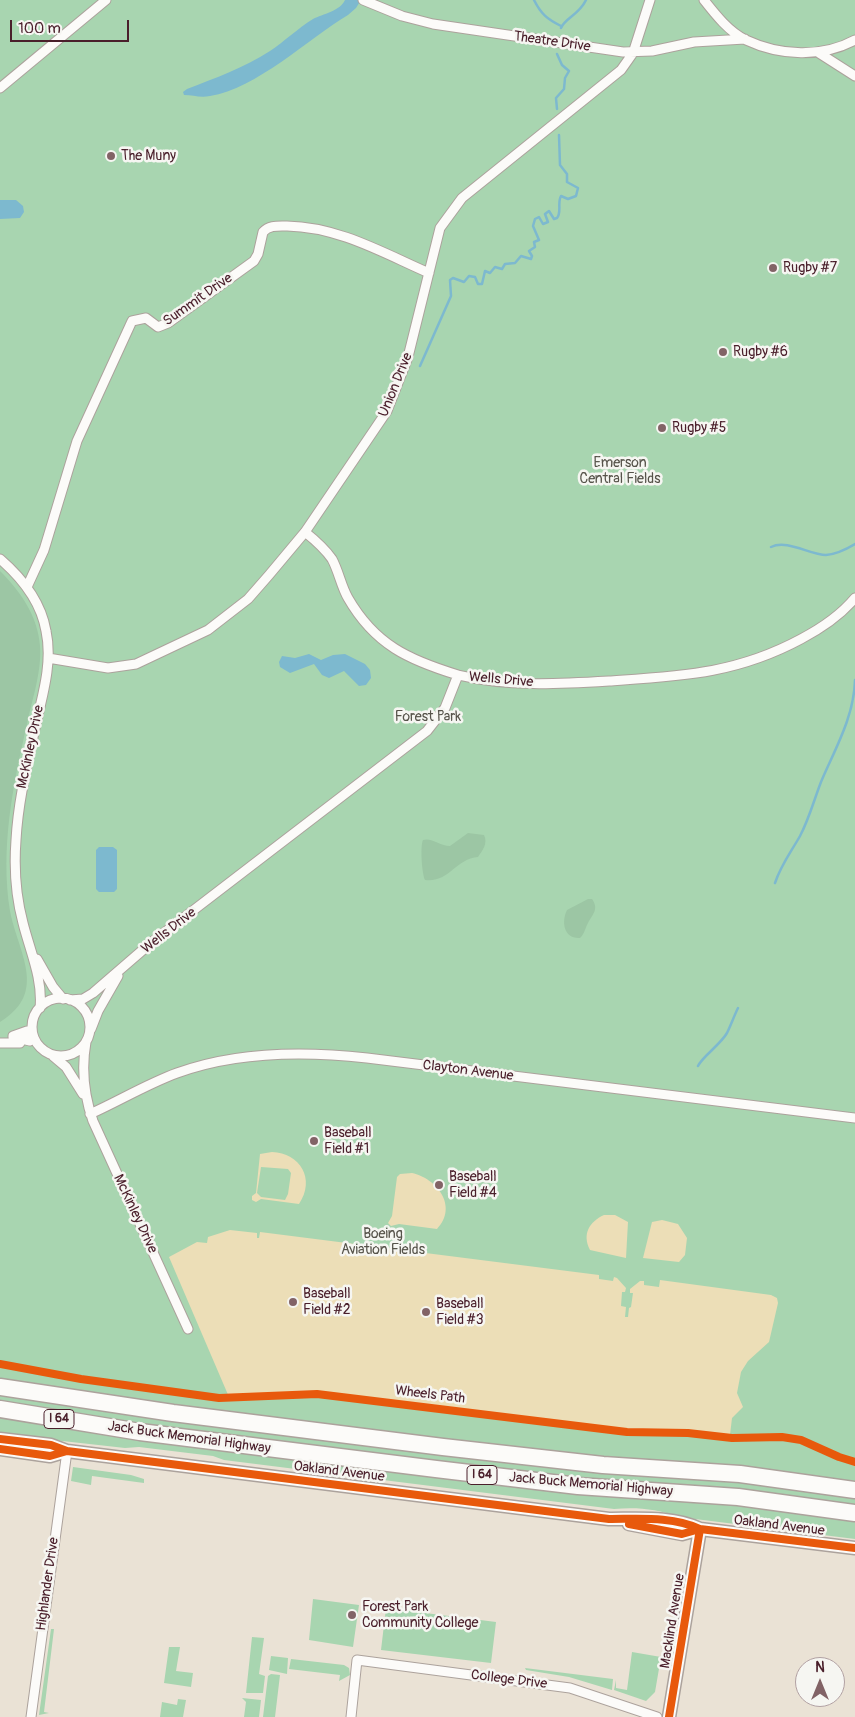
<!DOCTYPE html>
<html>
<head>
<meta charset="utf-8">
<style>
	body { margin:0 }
	#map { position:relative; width:855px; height:1717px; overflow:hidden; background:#eae2d5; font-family:Pangolin,sans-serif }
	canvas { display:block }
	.north { position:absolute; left:795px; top:1657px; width:50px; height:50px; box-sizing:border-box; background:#f6f6f2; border:1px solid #b1a0a2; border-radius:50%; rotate:0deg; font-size:14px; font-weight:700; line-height:20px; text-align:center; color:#4a1f2b }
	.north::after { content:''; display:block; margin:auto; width:18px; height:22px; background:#826366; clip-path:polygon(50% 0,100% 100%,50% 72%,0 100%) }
	.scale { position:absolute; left:10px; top:20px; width:119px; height:22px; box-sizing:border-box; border:2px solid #4a1f2b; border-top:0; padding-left:6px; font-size:15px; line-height:18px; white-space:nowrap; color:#4a1f2b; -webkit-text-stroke:4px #f6f6f2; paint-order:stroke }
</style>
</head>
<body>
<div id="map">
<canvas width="855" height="1717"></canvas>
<div class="north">N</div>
<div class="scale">100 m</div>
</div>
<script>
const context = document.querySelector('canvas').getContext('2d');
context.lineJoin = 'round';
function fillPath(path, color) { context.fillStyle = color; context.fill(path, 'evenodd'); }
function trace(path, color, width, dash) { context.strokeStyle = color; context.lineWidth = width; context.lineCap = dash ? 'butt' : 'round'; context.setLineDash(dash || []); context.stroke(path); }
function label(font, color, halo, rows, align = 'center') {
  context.font = font + ' Pangolin,sans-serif'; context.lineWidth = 5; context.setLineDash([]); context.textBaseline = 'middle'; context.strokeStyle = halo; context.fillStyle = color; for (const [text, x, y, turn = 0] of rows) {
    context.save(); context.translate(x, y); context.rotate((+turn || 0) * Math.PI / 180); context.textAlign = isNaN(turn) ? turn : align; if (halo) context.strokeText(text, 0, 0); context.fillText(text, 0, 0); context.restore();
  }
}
fillPath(new Path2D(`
	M0,0h855v1539l-176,-22c-22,-8 -42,-10 -65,-8l-390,-49 -11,-4 -74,-9 -14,1 -125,-14z
	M73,1467l58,8 13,4v4l-52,-7 -1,9 -20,-4z
	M313,1599l46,6 -6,42 -44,-7z
	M386,1608l110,14 -5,41 -110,-13z
	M51,1629h3l-10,83 5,1 -10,2z
	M252,1637l12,1 -5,36 6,2 -2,17h-17z
	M169,1647h11l-4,24 17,2 -2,14 -27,-4z
	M632,1652l29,5 -6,35 -9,9 -32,-11 2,-10v8l11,2z
	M271,1656l17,2 -1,16 -18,-4z
	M291,1659l53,6 5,3 1,7 -11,6 1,-6 -51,-6z
	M525,1668l88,11 -1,11 -43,-13 -43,-7z
	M271,1674l9,1 -5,42h-12l5,-41z
	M242,1698l19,2 -2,17h-15l2,-15z
	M178,1699l8,1 -3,17h-23l2,-15 15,3z`), '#a8d5b0');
fillPath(new Path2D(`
	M0,571c20,20 38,45 40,75 2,25 -8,54 -13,78 -14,61 -27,124 -17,187 8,42 39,81 -10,111z
	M468,833l16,2c4,8 -1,15 -6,22 -23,2 -29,26 -53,23 -3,-6 -5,-34 -2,-40 8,-3 17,6 27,6z
	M588,899h4c7,10 1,15 -4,24 -3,5 -3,10 -8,15 -16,1 -19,-16 -13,-28z`), '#9cc6a4');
fillPath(new Path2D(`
	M272,1152c28,1 44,27 27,52l-38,-5 -5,3 -4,-2v-4l4,-3 4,-39zM261,1167l27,2 3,4 -3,21 -3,6 -24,-3 -4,-4z
	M412,1173c24,5 47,33 25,56l-38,-5 -8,2 -3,-3 4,-7 5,-39 3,-3z
	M604,1215h11l13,7 -2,36 -36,-8c-8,-16 -1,-28 14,-35z
	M662,1220l16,4 9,14 -2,17 -6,7 -36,-4 9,-36z
	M230,1230l27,3v5h2l1,-6 339,43v4l14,2 1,-4 3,1 9,10 -1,4h-3l-1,14 5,1 -1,10h3l1,-9 2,-1 2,-14h-3v-4l10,-8h4v4l15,2 1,-7 111,15 6,3 1,5 -9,39 -21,19 -7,11 -4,21 6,14 -11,11 -2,17 -54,-4 -52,-1 -308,-38 -87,5 -60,-140 28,-15 10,1 1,-6z`), '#ecdeb7');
fillPath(new Path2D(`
	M345,0h16l-5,8 -8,7c-40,24 -92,74 -138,81 -10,2 -17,-1 -26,-1l-1,-3 4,-3c28,-11 57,-21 83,-38 15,-10 27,-22 43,-32 10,-5 27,-8 32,-19z
	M0,200h16l7,6 1,6 -4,6 -20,1z
	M309,654l12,6 12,-5 12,-1 20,10 5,6 1,8 -5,7 -7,1 -15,-15 -15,7 -7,-3 -8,-11 -24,9 -10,-6 -1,-5 3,-6 13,2z
	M99,847h14l4,3v39l-3,3h-15l-3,-3v-39z`), '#7db9cf');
trace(new Path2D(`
	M534,0c7,14 13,19 27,26
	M561,28c4,-10 18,-13 25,-28
	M557,109l-1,-11 8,-9 1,-11 4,-7 -7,-6 -5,-11
	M420,366l31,-70 -1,-16 3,-2 11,4 5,-6 6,1 3,7h4l3,-13 5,2 5,-6 7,2 3,-5 10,-1 6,-7 10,3 1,-3 -3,-5 6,-4 -1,-5 5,-2 -6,-14 2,-7 4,-2 4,7 5,-2 -3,-8 4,-3 5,8 3,-1c5,-6 0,-15 4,-22l7,3 8,-3 2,-8 -11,-6v-8l-7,-9 -1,-30
	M771,547c16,-8 39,8 55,8 11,-1 19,-5 29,-11
	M775,883c6,-18 16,-31 25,-47 9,-17 14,-36 21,-54 14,-33 33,-65 34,-102
	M698,1066c4,-9 22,-21 29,-33 4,-8 7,-17 11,-25`), '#7db9cf', 2.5);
const street = new Path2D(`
	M363,0l39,16 31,8 190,28 29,-1 42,-9 51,-3
	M704,0c11,14 25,32 42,40 34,16 76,18 109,0
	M819,53l36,23
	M0,88l106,-88
	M305,532c10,8 20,17 27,27 7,13 9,27 16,39 27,47 61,62 110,77
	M0,559c22,19 41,43 46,72 7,32 -4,66 -11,97 -8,37 -17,75 -19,112 -2,27 0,57 7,83 7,28 20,56 17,85
	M27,587l17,-37 33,-109 55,-120 14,-3 12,9 10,-4 86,-62 4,-7 5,-22c6,-7 15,-6 24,-6 52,1 96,27 142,47
	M48,658l60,10 28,-4 72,-34 40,-31 21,-24 36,-43 82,-121 21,-54 32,-129 22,-30 159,-128 12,-17 17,-53
	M37,959l16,28 10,12
	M32 1027a29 29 0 1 1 58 0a29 29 0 1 1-58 0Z
	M70,1000l13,-1 10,-6 59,-51 275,-211 18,-23 13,-33c49,12 101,9 151,6 72,-5 127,-7 192,-42 21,-11 39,-23 54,-41
	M91,1029l7,-18 20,-35
	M27,1031l3,10 -17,-4v-1z
	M86,1042c-5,28 -2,53 7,79l95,208
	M0,1043h20
	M53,1056l13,11 17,27
	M90,1114c29,-13 57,-30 87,-41 60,-22 128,-22 190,-15l488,60
	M31,1717l36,-266
	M351,1717l6,-57 213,28 87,29`);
const secondary = new Path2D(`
	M0,1439l51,6 16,6 542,68c30,0 64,-3 91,10l155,19
	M0,1449l50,7 17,-5
	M629,1524l53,10 18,-5
	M669,1717l31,-188`);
const highway = new Path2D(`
	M0,1387l173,26 270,34 160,18 137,9 115,16
	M0,1409l140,23 296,37 142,17 160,11 117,16`);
trace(street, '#aca29c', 11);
trace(secondary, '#aca29c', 15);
trace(highway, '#aca29c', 19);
trace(street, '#fcfbf9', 9);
trace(secondary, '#fcfbf9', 12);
trace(highway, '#fcfbf9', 16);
trace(new Path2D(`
	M0,1364l81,15 138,19 98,-4 310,38 61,1 44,5 50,-1 19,3 38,17 16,5
	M0,1439l51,6 16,6 542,68c30,0 64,-3 91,10l155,19
	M0,1449l50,7 17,-5
	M629,1524l53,10 18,-5
	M669,1717l31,-188`), '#e8590c', 8);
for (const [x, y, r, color] of [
	[111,156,5,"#826366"],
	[773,268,5,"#826366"],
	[723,352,5,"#826366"],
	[662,428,5,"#826366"],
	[314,1141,5,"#826366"],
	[439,1185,5,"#826366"],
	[293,1302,5,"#826366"],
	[426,1312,5,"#826366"],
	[352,1615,5,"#826366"]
]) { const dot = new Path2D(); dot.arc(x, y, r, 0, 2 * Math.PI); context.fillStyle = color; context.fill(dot); trace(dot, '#f6f6f2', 2); }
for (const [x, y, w] of [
	[59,1419,30],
	[482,1475,30]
]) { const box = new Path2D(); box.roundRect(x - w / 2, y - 9.5, w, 19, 4); context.fillStyle = '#f6f6f2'; context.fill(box); trace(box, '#4a1f2b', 1); }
label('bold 12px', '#4a1f2b', null, [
	["I 64",59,1419],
	["I 64",482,1475]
]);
label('14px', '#4a1f2b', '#f6f6f2', [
	["Theatre Drive",552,42,8],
	["Summit Drive",198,300,-35],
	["Union Drive",396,385,-68],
	["Wells Drive",501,680,5],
	["McKinley Drive",31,747,-78],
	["Wells Drive",169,931,-38],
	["Clayton Avenue",468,1071,7],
	["McKinley Drive",135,1214,65],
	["Wheels Path",430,1395,7],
	["Jack Buck Memorial Highway",189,1438,8],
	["Oakland Avenue",339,1472,7],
	["Jack Buck Memorial Highway",591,1485,5],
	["Oakland Avenue",779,1526,7],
	["Highlander Drive",48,1584,-82],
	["Macklind Avenue",673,1621,-81],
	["College Drive",509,1680,7]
]);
label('14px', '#4a1f2b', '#f6f6f2', [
	["The Muny",121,156],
	["Rugby #7",783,268],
	["Rugby #6",733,352],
	["Rugby #5",672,428],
	["Baseball",324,1133],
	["Field #1",324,1149],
	["Baseball",449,1177],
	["Field #4",449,1193],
	["Baseball",303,1294],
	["Field #2",303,1310],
	["Baseball",436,1304],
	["Field #3",436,1320],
	["Forest Park",362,1607],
	["Community College",362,1623]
], 'left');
label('14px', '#56534a', '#f6f6f2', [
	["Emerson",620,463],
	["Central Fields",620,479],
	["Forest Park",428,717],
	["Boeing",383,1234],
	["Aviation Fields",383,1250]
]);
</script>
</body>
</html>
